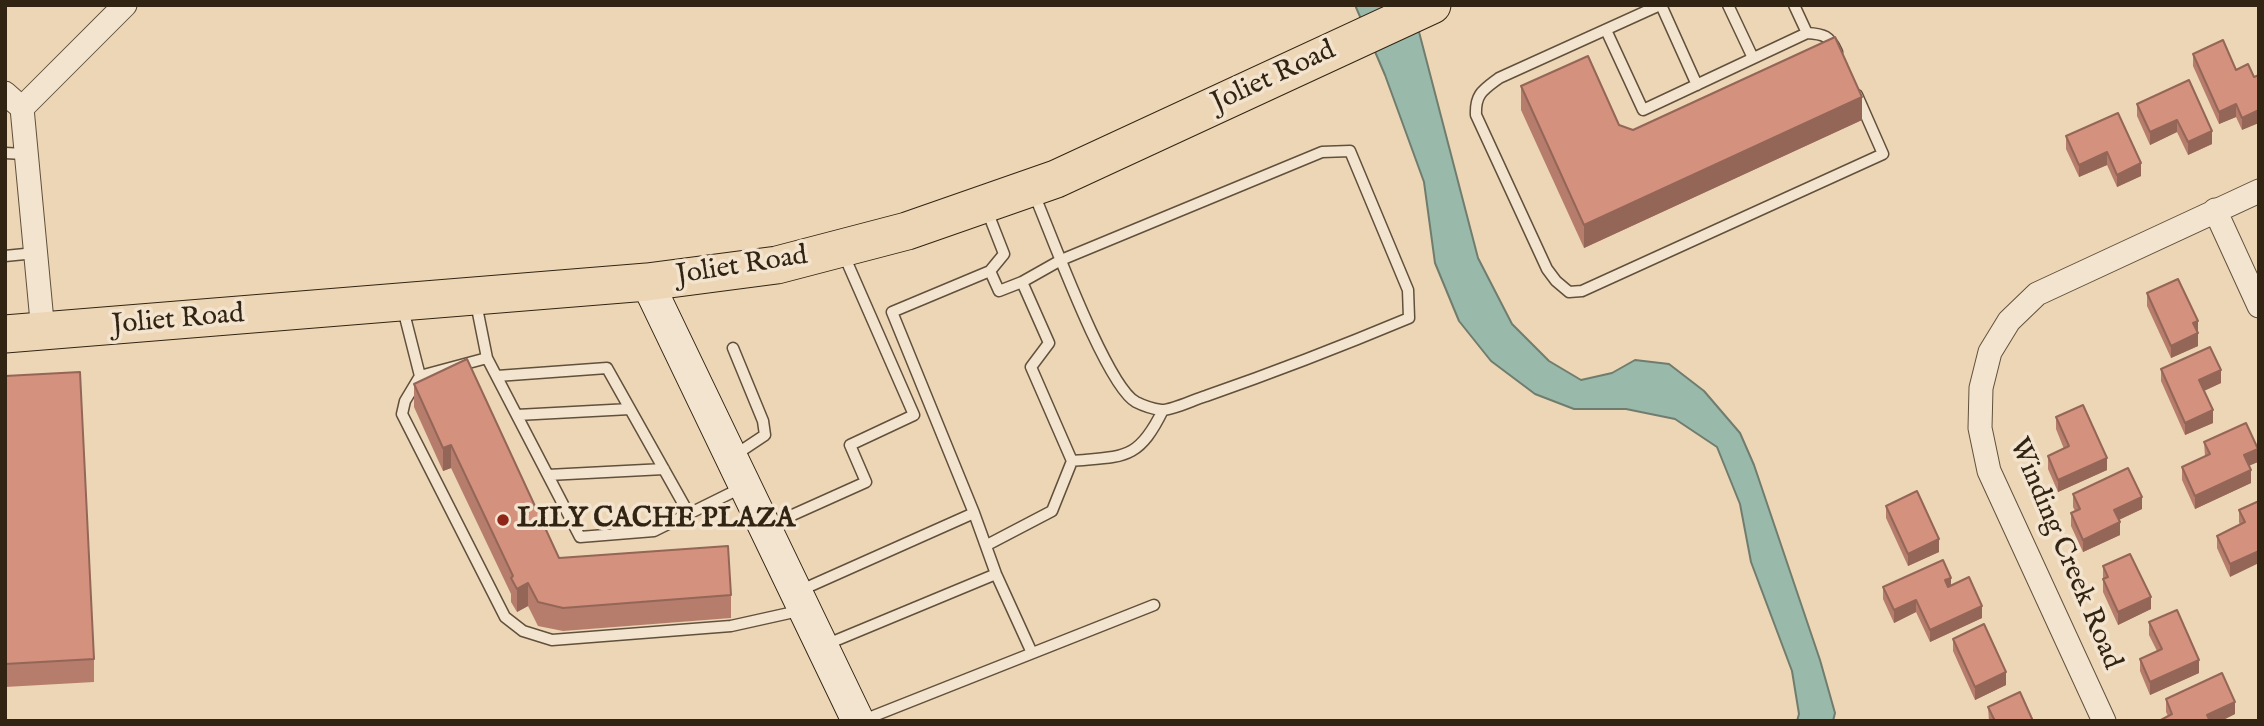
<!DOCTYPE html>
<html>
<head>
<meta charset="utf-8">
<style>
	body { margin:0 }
	#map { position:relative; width:2264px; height:726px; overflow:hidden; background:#edd6b5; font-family:"IM FELL English",serif }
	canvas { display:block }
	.frame { position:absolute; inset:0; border:7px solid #322413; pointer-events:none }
</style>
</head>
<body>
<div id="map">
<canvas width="2264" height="726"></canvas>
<div class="frame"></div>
</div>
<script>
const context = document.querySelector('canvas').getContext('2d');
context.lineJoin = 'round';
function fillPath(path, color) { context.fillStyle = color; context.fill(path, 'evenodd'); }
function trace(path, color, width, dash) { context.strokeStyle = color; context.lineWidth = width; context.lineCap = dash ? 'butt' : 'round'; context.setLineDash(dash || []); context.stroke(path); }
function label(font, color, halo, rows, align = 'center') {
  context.font = font + ' "IM FELL English",serif'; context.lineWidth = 7; context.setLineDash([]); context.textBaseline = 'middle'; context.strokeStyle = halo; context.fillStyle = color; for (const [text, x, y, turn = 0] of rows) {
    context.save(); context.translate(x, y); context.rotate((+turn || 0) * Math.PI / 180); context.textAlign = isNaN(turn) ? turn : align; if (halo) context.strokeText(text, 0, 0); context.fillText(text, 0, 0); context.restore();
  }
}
const water = new Path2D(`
	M1355,5h57l66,253 34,66 37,37 32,19 31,-7 23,-13 34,4 35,27 36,42 14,32 66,195 15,53 -2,8h-36l2,-7 -7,-43 -41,-109 -11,-58 -23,-57 -42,-28 -49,-10h-52l-39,-15 -44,-33 -32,-40 -24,-58 -11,-81 -39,-107z`);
fillPath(water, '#99b9ab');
trace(water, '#707d6e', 2);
const lane = new Path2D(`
	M1660,5l-161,73c-16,12 -24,16 -23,37l71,154 9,12 13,11 13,-1 301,-137 -26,-59
	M1661,5l36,80
	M1728,5l25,53
	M1794,5l13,28
	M1606,30l37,80 164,-77c17,1 23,3 30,19
	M5,153l19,1
	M986,208l18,46 -14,17
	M5,256l30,-3
	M1022,282l39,-22 261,-108 28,-1 58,139 1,28c-67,28 -134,54 -203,78 -11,3 -35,15 -45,14 -7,-1 -19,-5 -25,-8 -30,-16 -86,-171 -102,-208
	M476,303l11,55 93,179 74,-6 89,-44
	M403,309l17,67 -15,25 -3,13 103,203 18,14 29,9 179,-14 72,-16
	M733,348l30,73 2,14 -30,20
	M420,376l67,-18
	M497,376l110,-8 82,146
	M517,415l113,-6
	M1072,461c52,-5 66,0 91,-51
	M548,475l116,-6
	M974,513l-82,-201 98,-41 9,20 23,-9 27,61 -18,24 41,94 -20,50 -65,34
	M768,526l98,-44 -16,-37 64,-30 -71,-162
	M799,591l175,-78 22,61 36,79
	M825,645l171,-71
	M861,721l293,-116`);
const street = new Path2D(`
	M5,93l17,15 21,224
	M22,108l103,-103
	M2215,210l44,96
	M2104,721l-115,-250 -9,-43 1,-40 9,-36 19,-31 28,-27 222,-103`);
const secondary = new Path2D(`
	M647,282l211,439`);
const primary = new Path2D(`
	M5,334l642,-52 130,-17 130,-34 149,-52 376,-174`);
trace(lane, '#61503c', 13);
trace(street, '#61503c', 25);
trace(secondary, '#322413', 34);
trace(primary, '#322413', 39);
trace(lane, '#f3e4cf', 10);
trace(street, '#f3e4cf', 23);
trace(secondary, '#f3e4cf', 32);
trace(primary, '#edd6b5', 37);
fillPath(new Path2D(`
	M2193,54l43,16 12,-6 -6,66 -6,-13 -17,7 -26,-58z
	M2189,80l23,64 -24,11 -11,-23 -27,13 -13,-29v-12z
	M1521,86l112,44 229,-10 -278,128 -63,-138z
	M2118,113l23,63 -24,11 -10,-22 -28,12 -13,-28v-13z
	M2147,293l51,28v25l-27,12 -24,-52z
	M2161,369l60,14 -17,8 9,32 -28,12 -24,-54z
	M5,376l89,283v23l-89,5z
	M414,384l145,174 172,37v23l-168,13 -25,-5 -10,-20 -11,6 -6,-10v-8l-60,-126 -8,3 -29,-64z
	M2056,417l51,53 -49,22 -10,-23v-13l16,-7 -8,-20z
	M2204,442l54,20 -9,3 2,18 -56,26 -13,-29v-13l23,-11z
	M2073,494l69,15 -23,11 1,15 -37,17 -12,-26v-13l4,-2 -2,-4z
	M2259,501l-29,76 -13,-29v-12l23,-11 -1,-3v-12z
	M1886,506l53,46 -31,14 -22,-48z
	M2103,566l48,43 -33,16 -15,-33z
	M1951,585l31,33 -52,24 -14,-30 -22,11 -11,-24v-12z
	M2149,622l50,51 -49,22 -10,-24v-12l17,-8 -8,-16z
	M1953,639l53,46 -31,15 -22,-49z
	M2166,699l69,15 -14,7h-62l9,-5 -2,-4z
	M1988,707l45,14h-44z`), '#b67d6c');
fillPath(new Path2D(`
	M1862,97v23l-278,128v-23z
	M2236,104v13l-17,7v-12z
	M2259,110v13l-17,7v-12z
	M2177,120v12l-27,13v-13z
	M2212,131v13l-24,11v-13z
	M2107,152v13l-28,12v-12z
	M2141,163v13l-24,11v-12z
	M2198,321v25l-27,12v-12l22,-23z
	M2221,370v13l-22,10v-13z
	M2213,410v13l-28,12v-12z
	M451,445v23l-8,3v-23z
	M2258,449v13l-14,6v-13z
	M2107,458v12l-49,22v-12z
	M2251,470v13l-56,26v-13z
	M2142,497v12l-28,13v-12z
	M2120,522v13l-37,17v-12z
	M1939,539v13l-31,14v-12z
	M2259,551v12l-29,14v-13z
	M1951,578v12l-6,3v-13z
	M528,583v23l-11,6v-23z
	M2151,597v12l-33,16v-13z
	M1916,600v12l-22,11v-13z
	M1982,606v12l-52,24v-12z
	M2199,660v13l-49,22v-13z
	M2006,672v13l-31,15v-13z
	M2235,702v12l-14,7h-14v-6z`), '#946658');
const building = new Path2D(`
	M1835,37l27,60 -278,128 -63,-139 67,-30 31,69 14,5z
	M2223,40l13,30 12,-6 6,13 5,-2v35l-17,8 -6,-14 -17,8 -26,-58z
	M2189,80l23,51 -24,11 -11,-22 -27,12 -13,-28z
	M2118,113l23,50 -24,12 -10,-23 -28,13 -13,-29z
	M2178,279l20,42 -5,2 5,10 -27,13 -24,-53z
	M2210,347l11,23 -22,10 14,30 -28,13 -24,-54z
	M467,359l92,199 169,-12 3,49 -168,13 -25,-6 -10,-19 -11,6 -6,-11 2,-2 -62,-131 -8,3 -29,-64z
	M80,372l14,287 -89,5v-288z
	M2083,405l24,53 -49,22 -10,-24 21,-10 -13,-29z
	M2246,423l12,26 -14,6 7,15 -56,26 -13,-29 28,-13 -6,-12z
	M2128,468l14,29 -28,13 6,12 -37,18 -12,-27 9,-4 -7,-15z
	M1917,491l22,48 -31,15 -22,-48z
	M2259,501v50l-29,13 -13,-28 28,-14 -6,-12z
	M2130,554l21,43 -33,15 -15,-33 5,-2 -5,-11z
	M1943,560l8,18 -6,2 3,7 21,-10 13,29 -52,24 -14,-30 -22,10 -11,-23z
	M2177,610l22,50 -49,22 -10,-23 22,-10 -13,-27z
	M1984,624l22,48 -31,15 -22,-48z
	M2222,673l13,29 -28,13 3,6h-51l13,-7 -6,-15z
	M2020,692l13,29h-38l-7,-14z`);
fillPath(building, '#d4917d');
trace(building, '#946658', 2);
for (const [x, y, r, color] of [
	[503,520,7,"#8f2418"]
]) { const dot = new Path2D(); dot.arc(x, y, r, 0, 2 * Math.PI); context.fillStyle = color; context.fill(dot); trace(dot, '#f3e4cf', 2.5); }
label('28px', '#322413', '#f3e4cf', [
	["Joliet Road",1274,78,-25],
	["Joliet Road",742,267,-9],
	["Joliet Road",178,321,-5],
	["Winding Creek Road",2064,554,67]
]);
label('bold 28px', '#322413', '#f3e4cf', [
	["LILY CACHE PLAZA",517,520]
], 'left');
</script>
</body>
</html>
